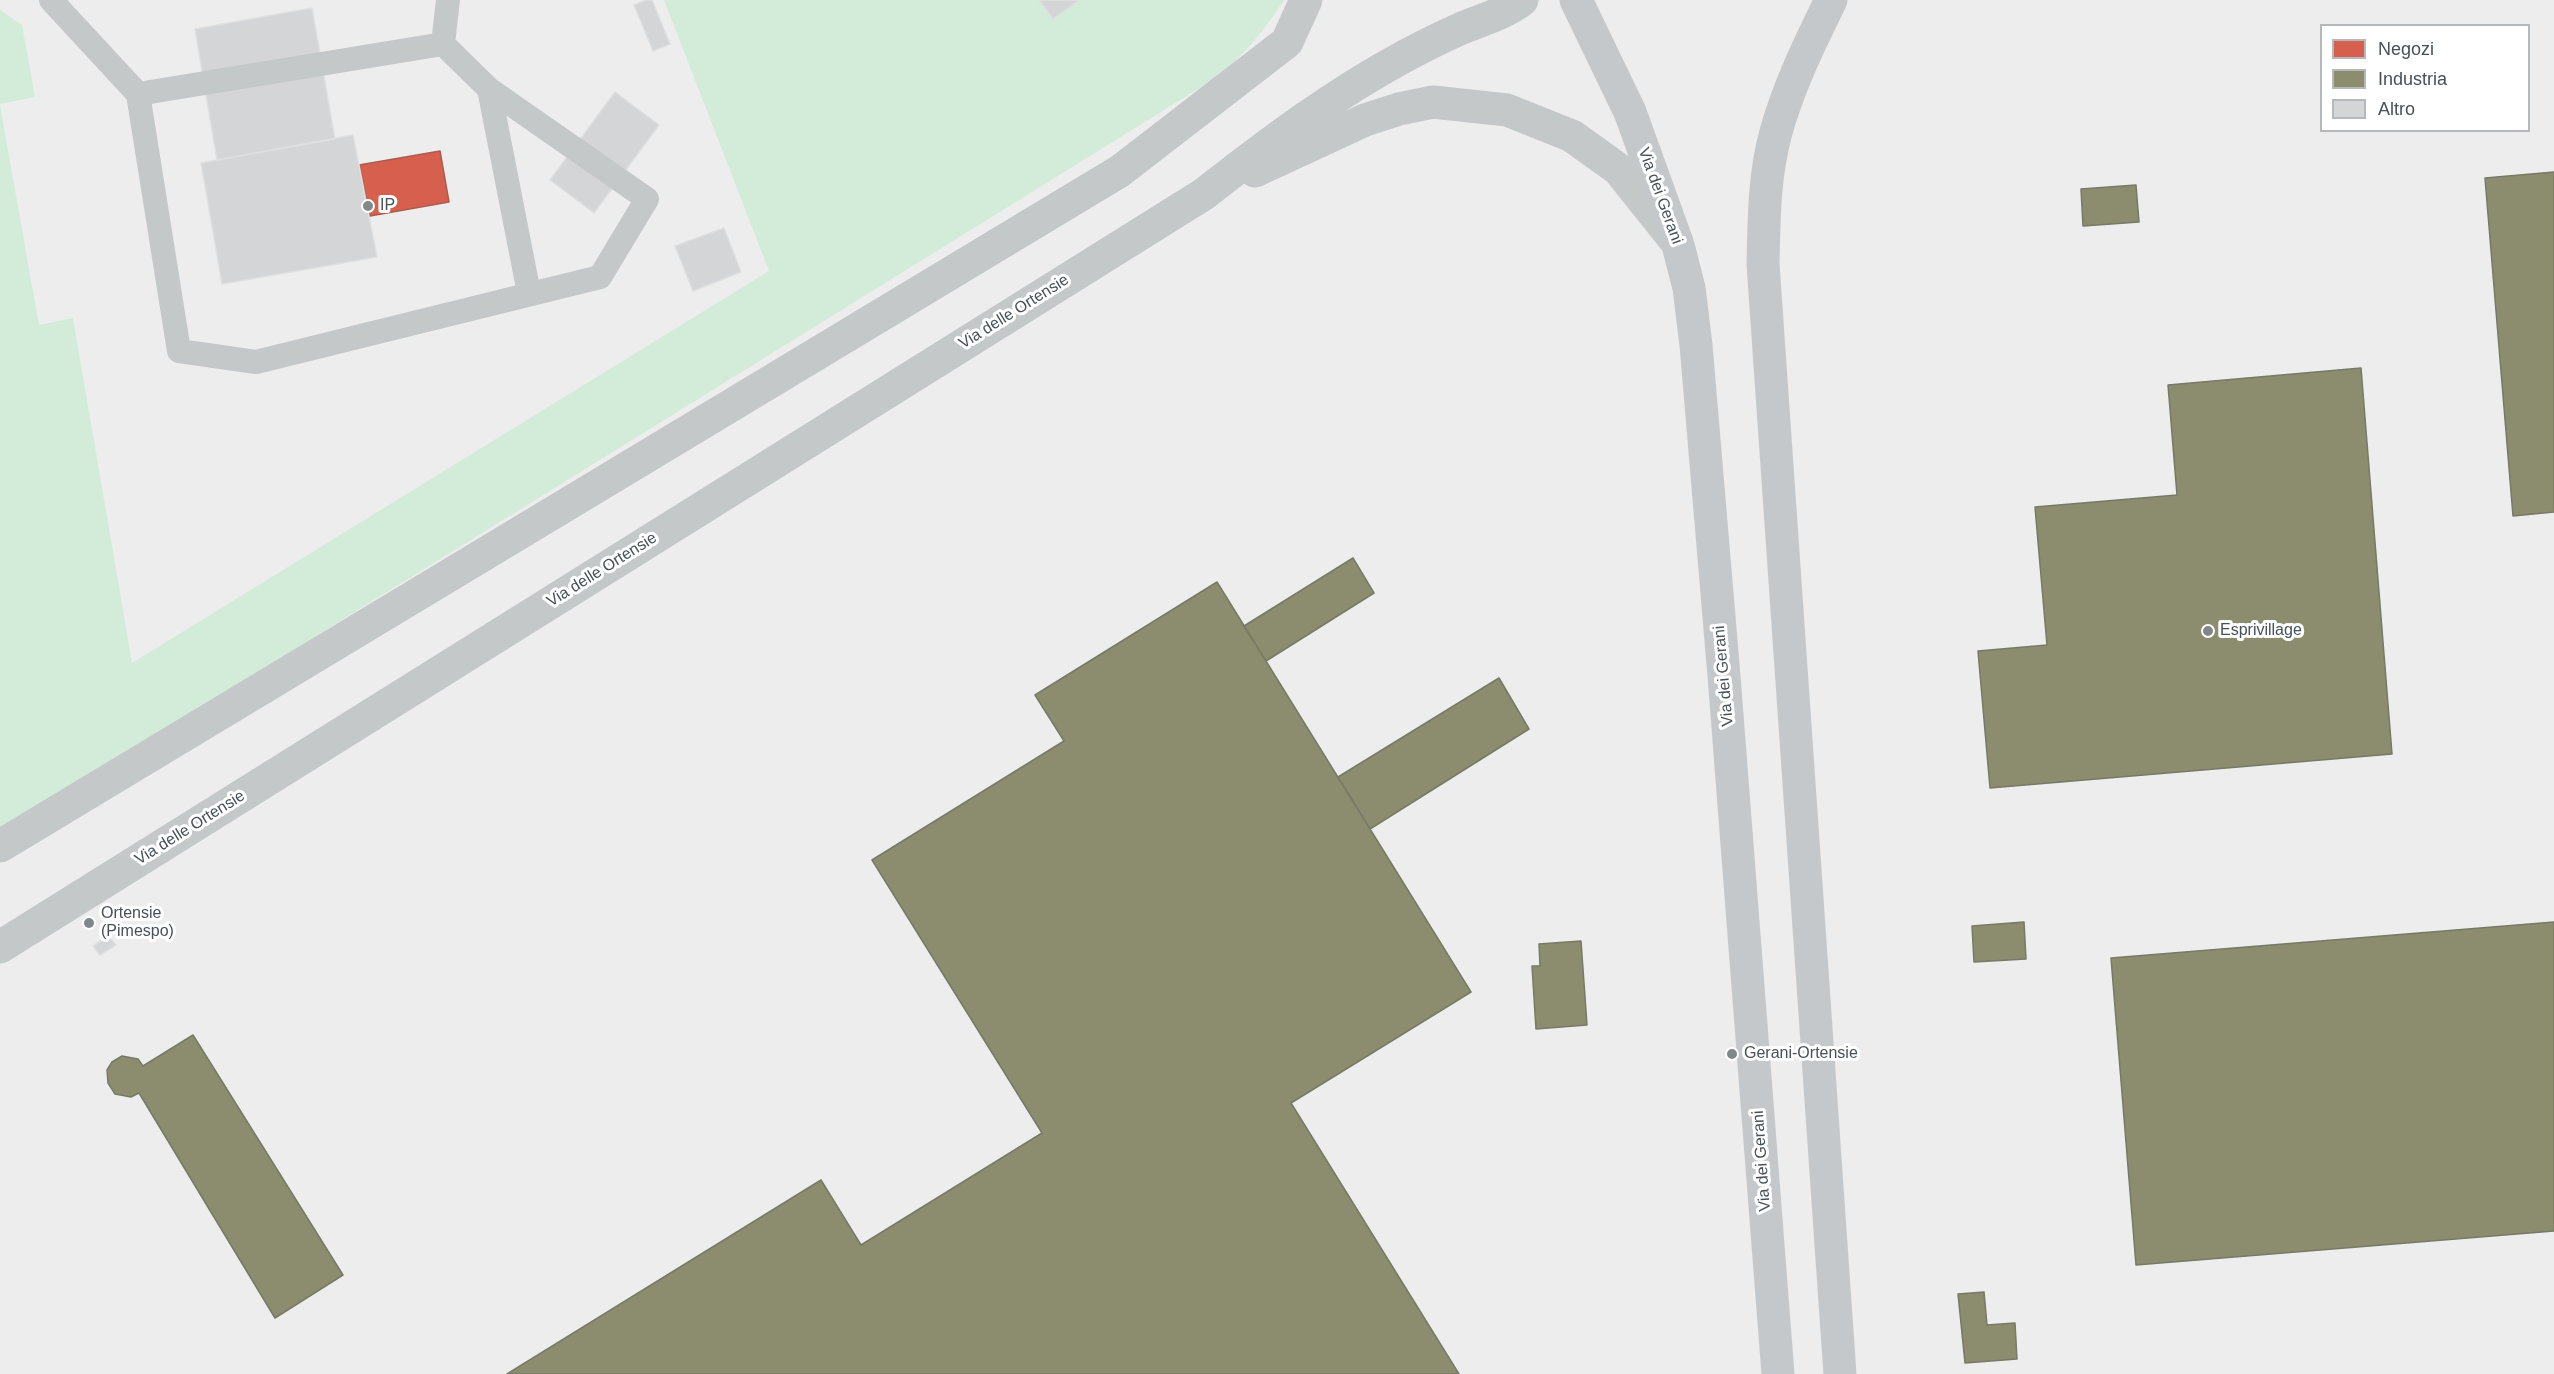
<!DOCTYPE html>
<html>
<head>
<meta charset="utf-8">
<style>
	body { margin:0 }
	#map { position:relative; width:2554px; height:1374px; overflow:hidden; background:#eeeded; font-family:Helvetica,sans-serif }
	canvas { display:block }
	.legend { position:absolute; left:2320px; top:24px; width:210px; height:108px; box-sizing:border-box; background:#fff; border:2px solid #b5b9bc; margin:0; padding:8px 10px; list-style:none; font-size:18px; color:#465158 }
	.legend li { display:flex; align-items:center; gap:12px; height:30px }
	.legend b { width:30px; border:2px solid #b5b9bc }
</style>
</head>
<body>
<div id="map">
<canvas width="2554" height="1374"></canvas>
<ul class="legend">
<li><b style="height:16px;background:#d6604d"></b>Negozi</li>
<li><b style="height:16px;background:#8c8c6e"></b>Industria</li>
<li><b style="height:16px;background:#d4d5d6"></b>Altro</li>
</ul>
</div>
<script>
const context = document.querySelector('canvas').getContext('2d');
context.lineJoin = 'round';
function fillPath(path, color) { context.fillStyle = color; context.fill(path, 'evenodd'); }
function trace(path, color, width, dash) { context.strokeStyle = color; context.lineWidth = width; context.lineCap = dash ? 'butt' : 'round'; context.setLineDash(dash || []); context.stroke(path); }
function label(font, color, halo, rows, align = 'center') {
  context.font = font + ' Helvetica,sans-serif'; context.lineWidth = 6; context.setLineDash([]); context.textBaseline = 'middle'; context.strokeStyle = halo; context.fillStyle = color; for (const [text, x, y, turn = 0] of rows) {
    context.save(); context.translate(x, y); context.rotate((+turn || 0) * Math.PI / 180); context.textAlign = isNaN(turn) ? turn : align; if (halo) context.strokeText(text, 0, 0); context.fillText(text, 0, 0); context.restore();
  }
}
fillPath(new Path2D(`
	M664,0h620c-19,30 -39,53 -65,76l-1219,756v-727l39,220 34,-7 59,345 637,-392z
	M0,10l22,15 13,72 -35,7z`), '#d2ecd9');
const shops = new Path2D(`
	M440,151l9,51 -79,14 -11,-51z`);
fillPath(shops, '#d6604d');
trace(shops, '#ab5c50', 1.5);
const industry = new Path2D(`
	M2554,172v340l-41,4 -28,-338z
	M2136,185l3,37 -56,4 -2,-37z
	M2361,368l31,386 -402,34 -12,-137 69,-6 -12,-138 142,-12 -9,-110z
	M1353,558l21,35 -108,68 -22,-35z
	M1217,582l254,410 -180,111 168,271h-952l314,-194 40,65 181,-112 -170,-273 192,-119 -29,-46z
	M1499,678l30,51 -159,100 -32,-52z
	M2024,922l2,37 -52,3 -2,-36z
	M2554,922v309l-418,34 -25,-307z
	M1581,941l6,84 -51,4 -4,-63h8l-1,-22z
	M193,1035l150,240 -68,43 -136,-225 -8,4 -16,-3 -7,-11 -1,-13 5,-8 10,-6 16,3 5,7z
	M1984,1292l3,33 28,-2 2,36 -52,4 -7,-69z`);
fillPath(industry, '#8c8c6e');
trace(industry, '#777a67', 1.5);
const building = new Path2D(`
	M646,0h6l18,44 -17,7 -19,-46z
	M1039,0h41l-27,19z
	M312,8l23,131 -118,21 -22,-131z
	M615,92l44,33 -65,88 -44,-33z
	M353,135l24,122 -155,27 -21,-121z
	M724,228l17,44 -48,19 -18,-45z
	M109,936l7,9 -16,10 -7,-9z`);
fillPath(building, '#d4d5d6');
trace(building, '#dfdfe0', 1.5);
trace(new Path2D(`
	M51,0l87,94 305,-50 5,-44
	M443,44l46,45 40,204
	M138,94l41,257 77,11 344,-85 47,-78 -158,-110`), '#c4c8c9', 24);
trace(new Path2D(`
	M1255,171l110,-51 34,-11 34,-7 74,8 65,26 46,33 56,70
	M0,846l1120,-675 167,-129 19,-42
	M0,947l1204,-753c65,-51 130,-100 203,-139 17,-9 35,-18 53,-26 21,-9 44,-15 62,-29`), '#c4c8c9', 33);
trace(new Path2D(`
	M1576,0l54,112 48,133 11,43 7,57 28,331 54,698
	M1831,0c-21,43 -42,85 -55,132 -12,43 -12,88 -13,132l77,1110`), '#c5c8ca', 33);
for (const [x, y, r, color] of [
	[368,206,6,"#81888c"],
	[2208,631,6,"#81888c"],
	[89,923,6,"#81888c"],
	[1732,1054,6,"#81888c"]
]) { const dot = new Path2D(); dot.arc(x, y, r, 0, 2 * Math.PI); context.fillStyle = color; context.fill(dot); trace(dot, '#fff', 2); }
label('16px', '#465158', '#fff', [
	["Via dei Gerani",1660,196,70],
	["Via delle Ortensie",1014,312,-32],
	["Via delle Ortensie",602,570,-32],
	["Via dei Gerani",1724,676,-95],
	["Via delle Ortensie",190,828,-32],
	["Via dei Gerani",1762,1161,-94]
]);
label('16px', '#465158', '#fff', [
	["IP",380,206],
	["Esprivillage",2220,631],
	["Ortensie",101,914],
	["(Pimespo)",101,932],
	["Gerani-Ortensie",1744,1054]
], 'left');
</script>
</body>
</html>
